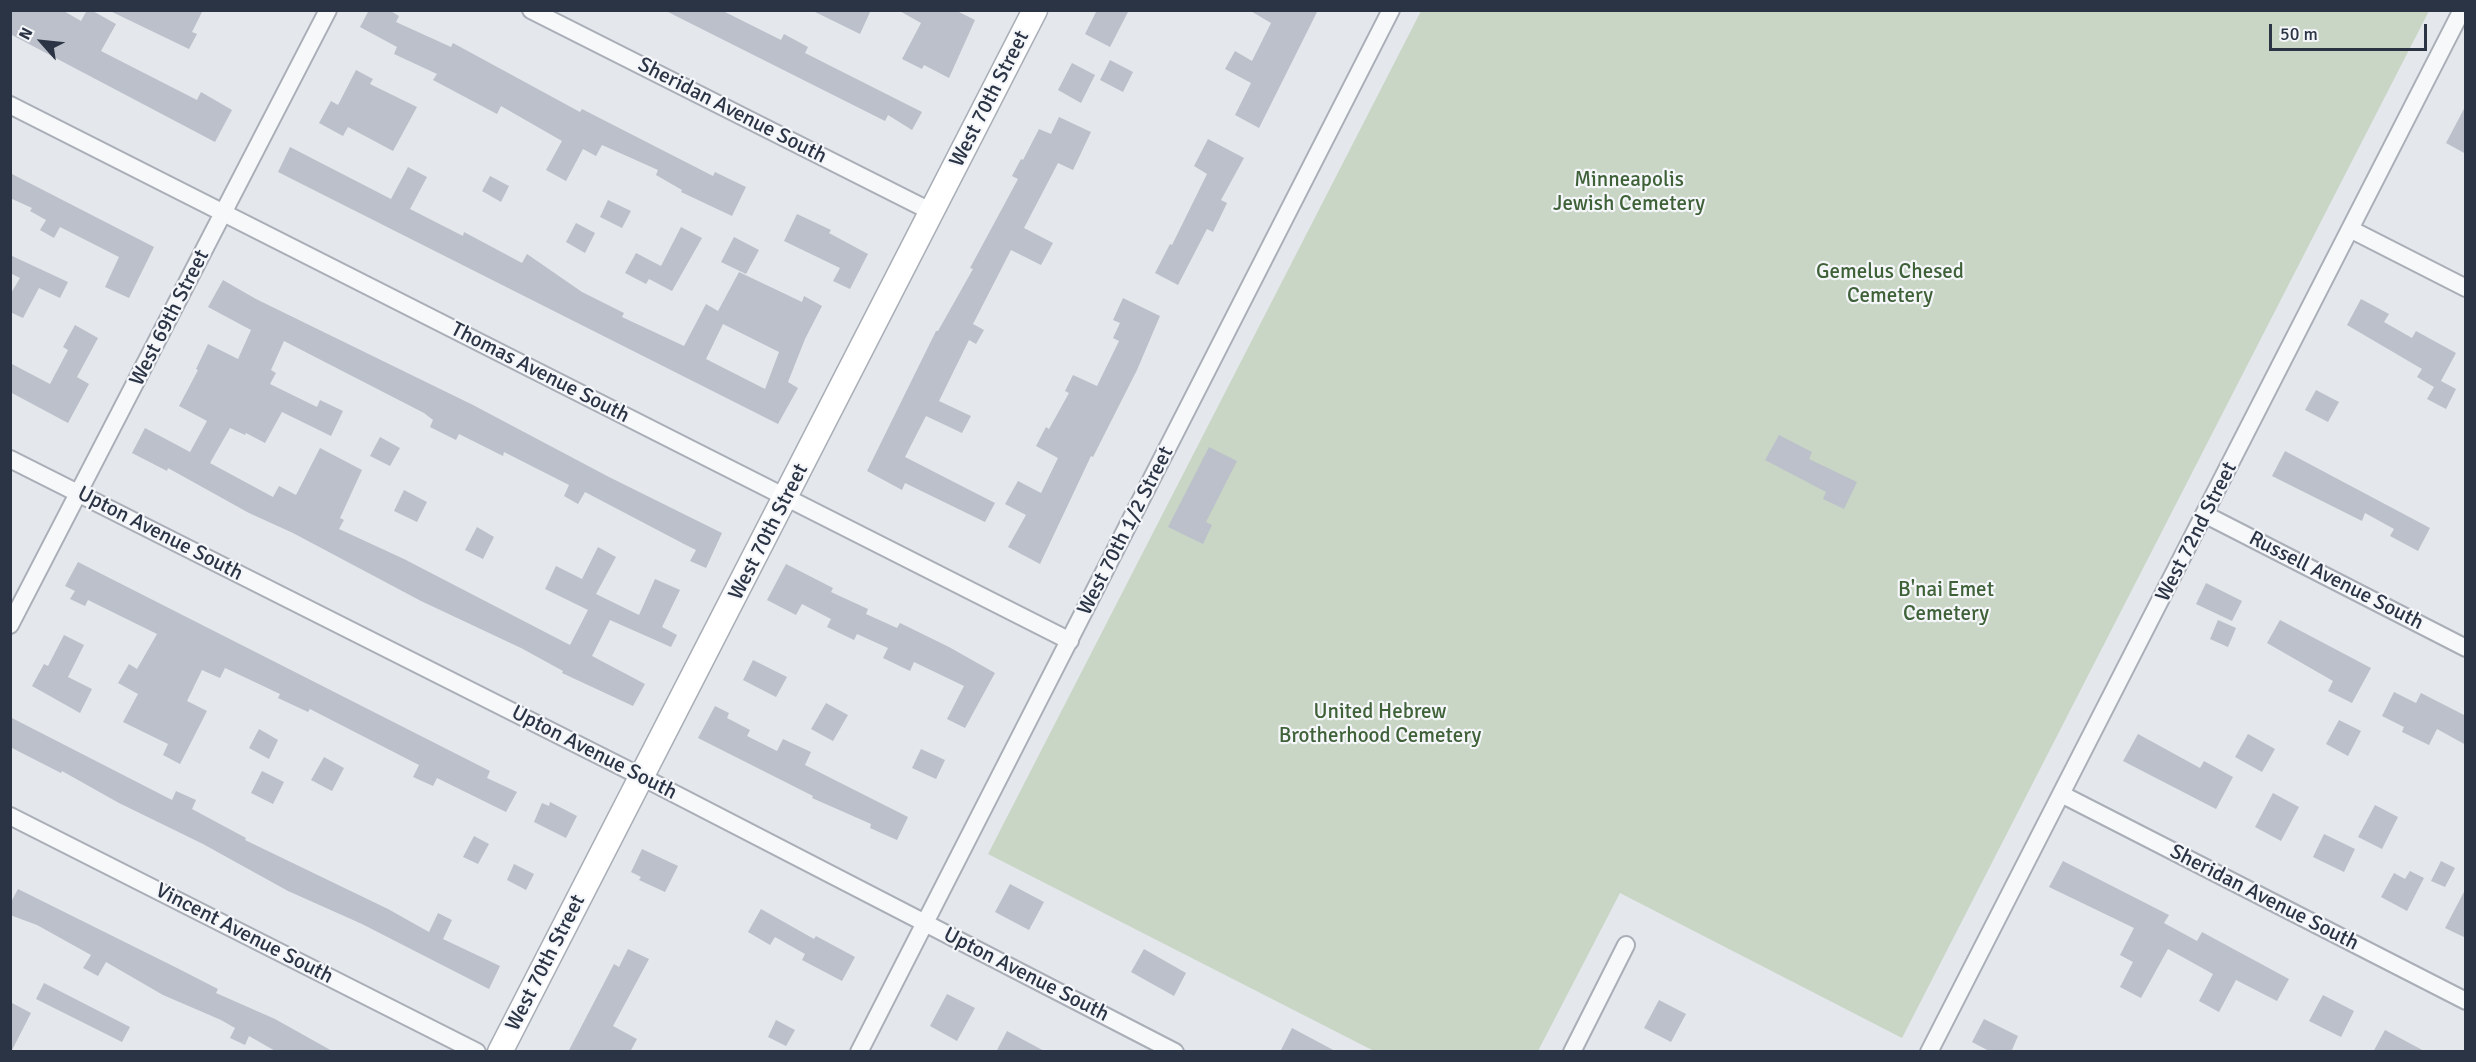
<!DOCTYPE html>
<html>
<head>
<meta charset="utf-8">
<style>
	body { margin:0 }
	#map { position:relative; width:2476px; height:1062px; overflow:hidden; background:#e4e7ec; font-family:Signika,sans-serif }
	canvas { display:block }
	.frame { position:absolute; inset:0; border:12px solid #2b3445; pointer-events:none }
	.north { position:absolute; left:12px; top:12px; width:60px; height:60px; -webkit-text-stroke:4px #f4f6f9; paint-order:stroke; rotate:297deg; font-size:16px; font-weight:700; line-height:24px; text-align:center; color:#2b3445 }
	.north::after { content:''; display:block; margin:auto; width:21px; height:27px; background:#2b3445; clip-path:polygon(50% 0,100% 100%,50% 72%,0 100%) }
	.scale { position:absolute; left:2269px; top:24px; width:158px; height:27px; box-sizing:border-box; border:3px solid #2b3445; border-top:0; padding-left:8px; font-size:18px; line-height:21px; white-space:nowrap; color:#2b3445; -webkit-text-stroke:4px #f4f6f9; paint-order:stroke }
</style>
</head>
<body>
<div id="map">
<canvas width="2476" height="1062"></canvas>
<div class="frame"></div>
<div class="north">N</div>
<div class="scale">50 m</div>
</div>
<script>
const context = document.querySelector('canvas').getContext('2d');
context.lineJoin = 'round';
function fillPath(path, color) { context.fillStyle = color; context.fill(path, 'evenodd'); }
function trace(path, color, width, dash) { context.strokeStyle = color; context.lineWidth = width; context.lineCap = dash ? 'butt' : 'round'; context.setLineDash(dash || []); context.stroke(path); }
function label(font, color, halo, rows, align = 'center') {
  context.font = font + ' Signika,sans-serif'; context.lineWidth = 4.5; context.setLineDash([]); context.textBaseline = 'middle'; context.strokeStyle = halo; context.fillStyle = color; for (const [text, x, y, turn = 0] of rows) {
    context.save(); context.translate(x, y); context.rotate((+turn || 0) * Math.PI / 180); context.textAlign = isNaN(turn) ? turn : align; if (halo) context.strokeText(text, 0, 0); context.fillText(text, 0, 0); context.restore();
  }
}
fillPath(new Path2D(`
	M1421,11h1008l-527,1027 -282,-145 -82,158h-164l-386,-197z`), '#c9d6c5');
fillPath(new Path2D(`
	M10,10h52l19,11 6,-11h4l25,14 -15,27 96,49 4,-8 31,18 -17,32 -205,-108z
	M108,10h95l-11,22 5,2 -8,15z
	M369,10h20l10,6 -3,6 55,25 2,-4 127,69 2,-3 131,67 2,-4 31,15 -14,29 -51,-24 1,-2 -26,-15 2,-5 -56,-25 -6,11 -13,-7 -17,32 -20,-11 16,-29 -61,-35 -4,8 -64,-34 4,-6 -43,-20 3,-7 -37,-20z
	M664,10h57l60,30 3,-6 24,13 -3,6 117,59 -10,18 -24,-15 -3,6z
	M811,10h60l-11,24z
	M898,10h57l20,10 -26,58 -25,-13 -2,4 -20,-10 19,-36z
	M1097,10h32l-19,37 -25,-13z
	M1249,10h69l-59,118 -24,-13 16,-32 -26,-14 10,-18 17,10 19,-38z
	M1110,60l23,12 -10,20 -23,-12z
	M1072,63l23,12 -14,28 -23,-13z
	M356,70l17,9 -3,5 47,23 -24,44 -45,-24 -5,9 -24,-13 12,-22 7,4z
	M2466,105v49l-20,-11z
	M1059,117l32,15 -18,38 -15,-7 -34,65 29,15 -12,22 -30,-15 -38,74 11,6 -8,14 -7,-4 -30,61 32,15 -9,17 -36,-17 -21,41 90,46 -10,19 -80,-39 -3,7 -35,-19 69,-140h2l35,-62 -3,-1 48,-89 -6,-3 9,-17 2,1 16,-31 12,5z
	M1208,139l36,19 -23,42 6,3 -14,29 -6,-3 -29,56 -23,-12 15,-29 2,1 35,-71 -13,-8z
	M290,147l101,52 17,-32 19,10 -17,32 53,27 1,-4 58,31 5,-9 55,38 42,21 -2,4 62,29 22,-42 12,7 21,-39 63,30 2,-6 18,10 -17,33 -17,43 10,6 -20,36 -500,-252zM723,324l56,28 -14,37 -59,-30z
	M10,173l144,74 -25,51 -24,-11 14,-30 -59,-30 -6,11 -14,-8 6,-10 -16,-9 2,-3 -22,-10z
	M490,176l19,10 -8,16 -19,-11z
	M608,200l23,11 -9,17 -22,-11z
	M797,214l34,16 -2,3 39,21 -18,35 -17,-8 7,-13 -56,-27z
	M576,223l19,10 -10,20 -19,-11z
	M681,227l21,11 -30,53 -23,-12 -3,5 -21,-11 11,-20 25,13z
	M734,237l25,13 -13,24 -25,-12z
	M10,255l58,27 -8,16 -21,-10 -16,30 -13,-6v-17l10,-17 -10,-5z
	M223,280l33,19 217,106 136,72 113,56 -16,35 -16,-7 6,-11 -12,-6 -99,-52 -7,12 -14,-8 5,-11 -65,-33 -1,4 -44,-22 -3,6 -26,-13 3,-7 -9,-7 -140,-72 -13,29 5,3 -6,11 47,23 3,-7 23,11 -12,25 -49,-24 -17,31 -19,-10 -1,2 -15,-7 -20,35 63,34 6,-11 17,9 24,-47 42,22 -22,48 4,2 -5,9 65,30 166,86 18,-35 -43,-21 11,-23 26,13 16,-32 18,10 -20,37 43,21 16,-36 25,11 -18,37 15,8 -6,12 -61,-27 -18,36 53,28 -12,22 -71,-33 1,-2 -42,-23 -100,-47 -128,-68 -44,-20 -81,-45 -1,3 -35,-18 13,-25 45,24 17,-31 -28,-15 19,-36 -2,-1 12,-25 30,15 13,-29 -43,-23z
	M1123,298l37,18 -23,54 -44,87 -2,-1 -51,108 -32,-17 18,-32 -21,-11 13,-23 23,12 17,-35 -22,-12 10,-19 3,2 20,-36 -4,-2 8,-16 24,11 22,-45 -6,-3 7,-15 -7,-3z
	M2361,299l28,15 -5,8 28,16 4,-7 40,22 -15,28 15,8 -10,20 -19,-10 7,-12 -17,-10 5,-8 -75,-44z
	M75,325l23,13 -21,39 12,7 -21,39 -58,-31v-29l40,21 18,-34 -5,-3z
	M2316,390l23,12 -11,20 -23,-12z
	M1779,435l33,17 -3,7 48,23 -13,27 -21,-10 3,-7 -61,-32z
	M380,437l20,11 -10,18 -20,-10z
	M1209,447l28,14 -31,61 6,3 -9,19 -35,-17z
	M2285,451l145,77 -12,23 -28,-15 4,-7 -29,-16 -3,8 -90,-45z
	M404,490l23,12 -10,20 -23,-11z
	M477,527l17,10 -11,22 -18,-9z
	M78,562l412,209 -3,7 30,14 -11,20 -69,-34 -4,8 -20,-9 6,-12 -109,-56 -2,3 -30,-14 2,-4 -55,-26 -5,10 -18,-8 -15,31 20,10 -27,53 -17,-9 5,-11 -45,-22 15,-28 -20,-11 11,-19 8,5 20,-35 -69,-34 -3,6 -15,-7 5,-8 -10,-5z
	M786,564l47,24 -2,4 37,17 -2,5 31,14 3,-5 49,24 46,26 -30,55 -18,-9 17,-33 -50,-24 -4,9 -27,-13 5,-10 -31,-14 -3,6 -27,-13 4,-8 -29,-15 -6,11 -29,-15z
	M2206,583l36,18 -10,20 -36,-17z
	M2218,620l18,8 -8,19 -18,-8z
	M2280,620l91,48 -19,35 -24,-12 5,-10 -66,-38z
	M64,635l20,10 -16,32 24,12 -12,24 -48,-27 12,-22 4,2z
	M753,660l34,17 -11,20 -33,-17z
	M2394,692l22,11 5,-10 45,23v29l-29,-16 -8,16 -27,-13 2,-5 -22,-11z
	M826,703l22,12 -15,26 -22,-12z
	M715,706l14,7 -2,5 23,12 -3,6 30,15 6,-12 28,13 -6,13 103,52 -11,23 -27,-12 1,-4 -59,-26 1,-2 -115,-58z
	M10,717l162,83 4,-9 20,9 -4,9 54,29 -1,2 143,69 41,23 9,-19 14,7 -9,19 57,27 -11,23 -127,-65 -74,-33 -85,-47 -84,-41 -57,-32 -1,2 -51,-26z
	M2339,720l22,11 -13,25 -22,-12z
	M259,729l19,11 -9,19 -20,-11z
	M2138,734l62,34 4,-7 29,16 -17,32 -93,-48z
	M2248,734l27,15 -13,23 -27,-15z
	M921,749l24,11 -9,19 -24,-11z
	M324,757l20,11 -12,23 -21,-11z
	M262,771l22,11 -11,22 -22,-11z
	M2273,793l26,14 -18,34 -26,-14z
	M550,802l27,14 -11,22 -32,-16 8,-19 7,3z
	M2375,805l23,12 -16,32 -24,-12z
	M2324,834l31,15 -11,23 -31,-15z
	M474,836l15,8 -11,20 -15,-7z
	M642,849l36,17 -13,26 -26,-12 2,-3 -10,-5z
	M2063,861l106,54 -5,8 33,18 5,-9 87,47 -12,22 -41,-21 -17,32 -20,-11 14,-27 -45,-25 -27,49 -21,-11 13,-25 -13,-7 14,-27 -85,-41z
	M2441,861l14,7 -10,19 -14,-6z
	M514,864l20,10 -8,16 -19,-10z
	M2410,871l14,7 -17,33 -26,-14 13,-24 11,6z
	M1010,884l34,18 -15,28 -34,-18z
	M2466,888v50l-21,-10z
	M18,889l159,79 41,21 -2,4 59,26 59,33h-57l-28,-16 -4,9 -15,-7 5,-10 -14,-8 -58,-25 -57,-33 -8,14 -15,-8 8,-13 -54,-30 -27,-10v-11z
	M761,909l53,30 2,-3 39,21 -13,24 -40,-21 3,-6 -30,-17 -5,8 -22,-13z
	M628,949l21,10 -36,67 24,13 -7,13h-62l46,-88 5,3z
	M1144,949l42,24 -12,23 -43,-24z
	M44,983l86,44 -8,15 -86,-43z
	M947,994l28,14 -18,33 -27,-15z
	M2323,995l31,16 -13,26 -32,-16z
	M1659,1000l27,14 -15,28 -27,-14z
	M10,1002l21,11 -20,39h-1z
	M1984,1019l34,17 -7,16h-20l-19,-10z
	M776,1020l19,10 -9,16 -18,-9z
	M1292,1028l45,24h-57z
	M2385,1030l41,22h-53z
	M1007,1031l39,21h-50z`), '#bbc0ca');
const street = new Path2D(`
	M531,10l401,202
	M10,105l1060,536
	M2352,230l114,58
	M10,459l632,318 533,275
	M2206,515l260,133
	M10,625l318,-615
	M2063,795l403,206
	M10,816l467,236
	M859,1052l532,-1042
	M1572,1052l54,-107
	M1929,1052l533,-1042`);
const secondary = new Path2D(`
	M500,1052l535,-1042`);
trace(street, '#a9aeb7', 20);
trace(secondary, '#a9aeb7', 27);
trace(street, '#f7f8fa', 16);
trace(secondary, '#fff', 24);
label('21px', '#2b3445', '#f4f6f9', [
	["West 70th Street",990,99,-63],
	["Sheridan Avenue South",732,111,27],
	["West 69th Street",170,318,-63],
	["Thomas Avenue South",540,373,27],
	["West 70th 1/2 Street",1126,531,-63],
	["West 70th Street",769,532,-63],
	["West 72nd Street",2197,532,-63],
	["Upton Avenue South",160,534,27],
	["Russell Avenue South",2336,581,27],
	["Upton Avenue South",594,753,27],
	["Sheridan Avenue South",2264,898,27],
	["Vincent Avenue South",244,934,27],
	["West 70th Street",546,963,-63],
	["Upton Avenue South",1026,975,27]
]);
label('21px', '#3f6138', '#f4f6f9', [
	["Minneapolis",1629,180],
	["Jewish Cemetery",1629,204],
	["Gemelus Chesed",1890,272],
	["Cemetery",1890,296],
	["B'nai Emet",1946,590],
	["Cemetery",1946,614],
	["United Hebrew",1380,712],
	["Brotherhood Cemetery",1380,736]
]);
</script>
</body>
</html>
